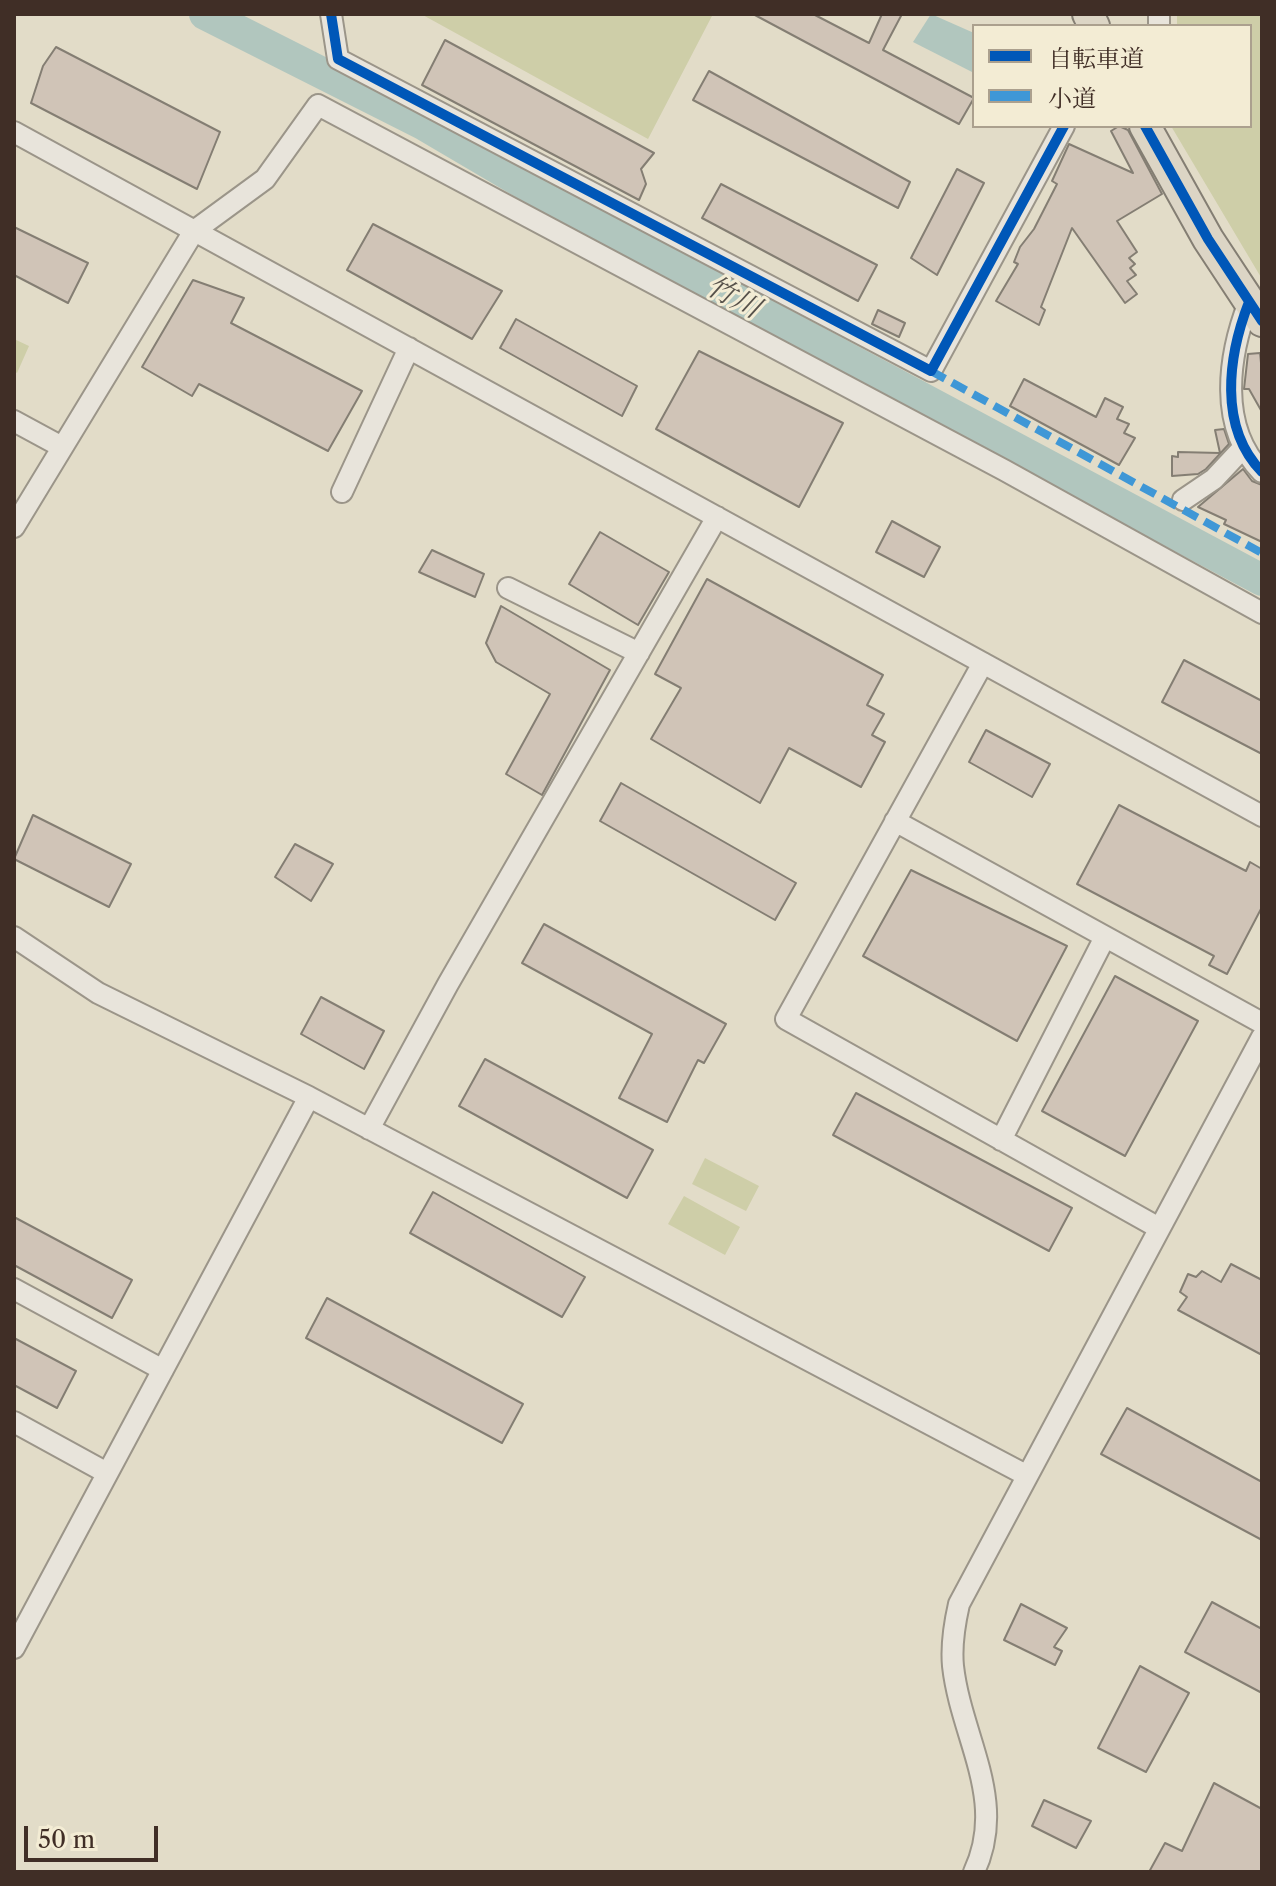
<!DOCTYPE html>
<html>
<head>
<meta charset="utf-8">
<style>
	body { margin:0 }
	#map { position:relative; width:1276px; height:1886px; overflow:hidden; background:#e2dcc8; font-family:"Libre Caslon Text","Noto Serif JP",serif }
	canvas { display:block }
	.frame { position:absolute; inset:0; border:16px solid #402e26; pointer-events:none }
	.legend { position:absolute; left:972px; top:24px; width:280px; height:104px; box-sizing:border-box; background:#f3ecd4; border:2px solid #aba08e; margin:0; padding:10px 14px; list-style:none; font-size:24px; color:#402e26 }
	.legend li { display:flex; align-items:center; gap:16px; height:40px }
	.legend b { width:40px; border:2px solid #aba08e }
	.scale { position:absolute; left:24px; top:1826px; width:134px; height:36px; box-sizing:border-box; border:4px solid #402e26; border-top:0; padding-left:10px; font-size:24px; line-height:28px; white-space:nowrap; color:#402e26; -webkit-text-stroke:6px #f3ecd4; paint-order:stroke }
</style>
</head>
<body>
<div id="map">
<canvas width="1276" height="1886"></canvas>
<div class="frame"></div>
<ul class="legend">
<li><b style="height:10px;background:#0057b8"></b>自転車道</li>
<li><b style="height:10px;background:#3f97d6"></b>小道</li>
</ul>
<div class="scale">50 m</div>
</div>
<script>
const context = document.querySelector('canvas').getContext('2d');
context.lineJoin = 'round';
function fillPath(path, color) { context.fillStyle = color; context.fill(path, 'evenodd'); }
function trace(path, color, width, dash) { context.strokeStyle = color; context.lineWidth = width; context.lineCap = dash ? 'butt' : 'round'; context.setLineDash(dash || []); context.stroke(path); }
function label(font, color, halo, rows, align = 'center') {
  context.font = font + ' "Libre Caslon Text","Noto Serif JP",serif'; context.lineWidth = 6; context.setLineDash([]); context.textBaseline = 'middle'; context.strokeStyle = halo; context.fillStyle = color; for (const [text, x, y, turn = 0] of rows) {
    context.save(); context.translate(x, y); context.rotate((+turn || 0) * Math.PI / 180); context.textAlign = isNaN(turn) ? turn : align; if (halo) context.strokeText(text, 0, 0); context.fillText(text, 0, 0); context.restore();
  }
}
fillPath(new Path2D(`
	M421,14h292l-65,125z
	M1177,14h85v265l-91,-153h79v-100h-73z
	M14,339l15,7 -12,27 -3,-2z
	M705,1158l54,28 -13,25 -54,-27z
	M684,1196l56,31 -15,28 -57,-31z`), '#cecea8');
fillPath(new Path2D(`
	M931,14l43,19v40l-61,-31z`), '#b1c6be');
trace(new Path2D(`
	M205,14l218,110 141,83 698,373`), '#b1c6be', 32);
const building = new Path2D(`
	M753,14h60l56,29 13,-29h20l-19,36 91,48 -15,26z
	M445,40l209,113 -13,16 5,15 -7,16 -217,-115z
	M56,47l164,85 -23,57 -166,-86 12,-37z
	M709,71l201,111 -12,26 -205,-108z
	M1119,126l9,4 34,64 -45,27 20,31 -8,6 6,6 -5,4 6,7 -9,6 10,13 -12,9 -53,-75 -31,79 4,3 -6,15 -43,-24 22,-37 -4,-2 6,-15 14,-18 23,-45 -5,-3 17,-37 64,29 -22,-42z
	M957,169l27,14 -47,92 -26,-17z
	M721,184l156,81 -19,36 -156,-83z
	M373,224l129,67 -30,48 -125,-69z
	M14,227l74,36 -20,40 -54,-28z
	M193,280l51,18 -13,25 131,68 -34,60 -129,-67 -7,12 -50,-29z
	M878,310l27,13 -6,14 -27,-13z
	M516,319l121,67 -15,30 -122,-68z
	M699,351l144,72 -44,84 -143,-78z
	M1260,353l2,20v39l-13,-23h-5l4,-35z
	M1024,379l72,38 9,-19 18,9 -6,12 12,5 -5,9 11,5 -16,27 -109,-59z
	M1224,429l5,15 -23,25 -8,5 -26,2v-20l6,1v-5l42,1 -5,-23z
	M1243,469l9,12 10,4v57l-38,-18 2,-4 -28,-13z
	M892,521l48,26 -16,30 -48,-25z
	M600,532l69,40 -31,53 -69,-41z
	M432,550l52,24 -9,23 -56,-25z
	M707,579l176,96 -16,30 17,9 -12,21 13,7 -24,45 -72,-39 -29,55 -109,-64 30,-51 -26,-14z
	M501,606l109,64 -68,125 -36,-21 44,-80 -54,-32 -10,-19z
	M1184,660l78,41v53l-100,-52z
	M986,730l64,34 -18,33 -63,-35z
	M621,783l175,100 -21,37 -175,-99z
	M1119,805l127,66 4,-9 12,7v38l-35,67 -18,-9 5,-9 -137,-72z
	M33,815l98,49 -22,43 -95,-48z
	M295,844l38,20 -22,37 -36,-24z
	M911,870l156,76 -50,95 -154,-85z
	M544,924l182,100 -22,39 -6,-3 -31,62 -48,-24 33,-64 -130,-71z
	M1115,976l83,45 -73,135 -83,-45z
	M321,997l63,34 -20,38 -63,-35z
	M485,1059l168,91 -26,48 -168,-92z
	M856,1093l216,115 -23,43 -216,-116z
	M433,1192l152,85 -23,40 -152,-84z
	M14,1217l118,63 -20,38 -98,-53z
	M1231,1264l31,16v75l-84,-45 9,-13 -7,-5 8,-18 8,3 6,-6 19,11z
	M327,1298l196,106 -21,39 -196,-105z
	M14,1338l62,33 -19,37 -43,-23z
	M1127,1408l135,74v58l-161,-86z
	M1212,1602l50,27v64l-77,-41z
	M1021,1604l46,24 -13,19 8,4 -7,14 -51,-25z
	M1140,1666l49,27 -43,79 -48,-24z
	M1214,1783l48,26v63h-113l16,-29 17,8z
	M1044,1800l47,21 -15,27 -44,-22z`);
fillPath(building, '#d0c4b7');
trace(building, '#847e73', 2);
const minor = new Path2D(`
	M331,14l7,45 593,312 133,-245
	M1159,26v-12
	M14,132l1248,684
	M1249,302c-21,54 -31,125 13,170
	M14,421l48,26
	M342,492l67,-144
	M1183,500l31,-21 28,-30
	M14,527l180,-296 71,-52 53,-74 686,365 258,143
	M508,588l131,65
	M983,663l-197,356 373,209
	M895,821l367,202
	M14,937l84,56 211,104 717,378
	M369,1129l79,-145 269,-467
	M1001,1140l104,-203
	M14,1289l149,81
	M14,1422l93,51
	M14,1648l295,-551
	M974,1872c34,-72 -13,-134 -21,-206 -2,-21 1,-40 6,-62l303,-567`);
const highway = new Path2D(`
	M1088,14l6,12
	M1145,126l63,113 54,82`);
trace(minor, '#9b9589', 24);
trace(highway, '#847e73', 34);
trace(minor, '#e8e4db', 20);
trace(highway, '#dcd5c5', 30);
trace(new Path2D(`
	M931,371l331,182`), '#3f97d6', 8, [16, 8]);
trace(new Path2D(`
	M331,14l7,45 593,312 133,-245
	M1145,126l63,113 54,82
	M1249,302c-21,54 -31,125 13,170`), '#0057b8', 10);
label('italic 28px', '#57524b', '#f3ecd4', [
	["竹川",733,298,28]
]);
</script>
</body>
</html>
